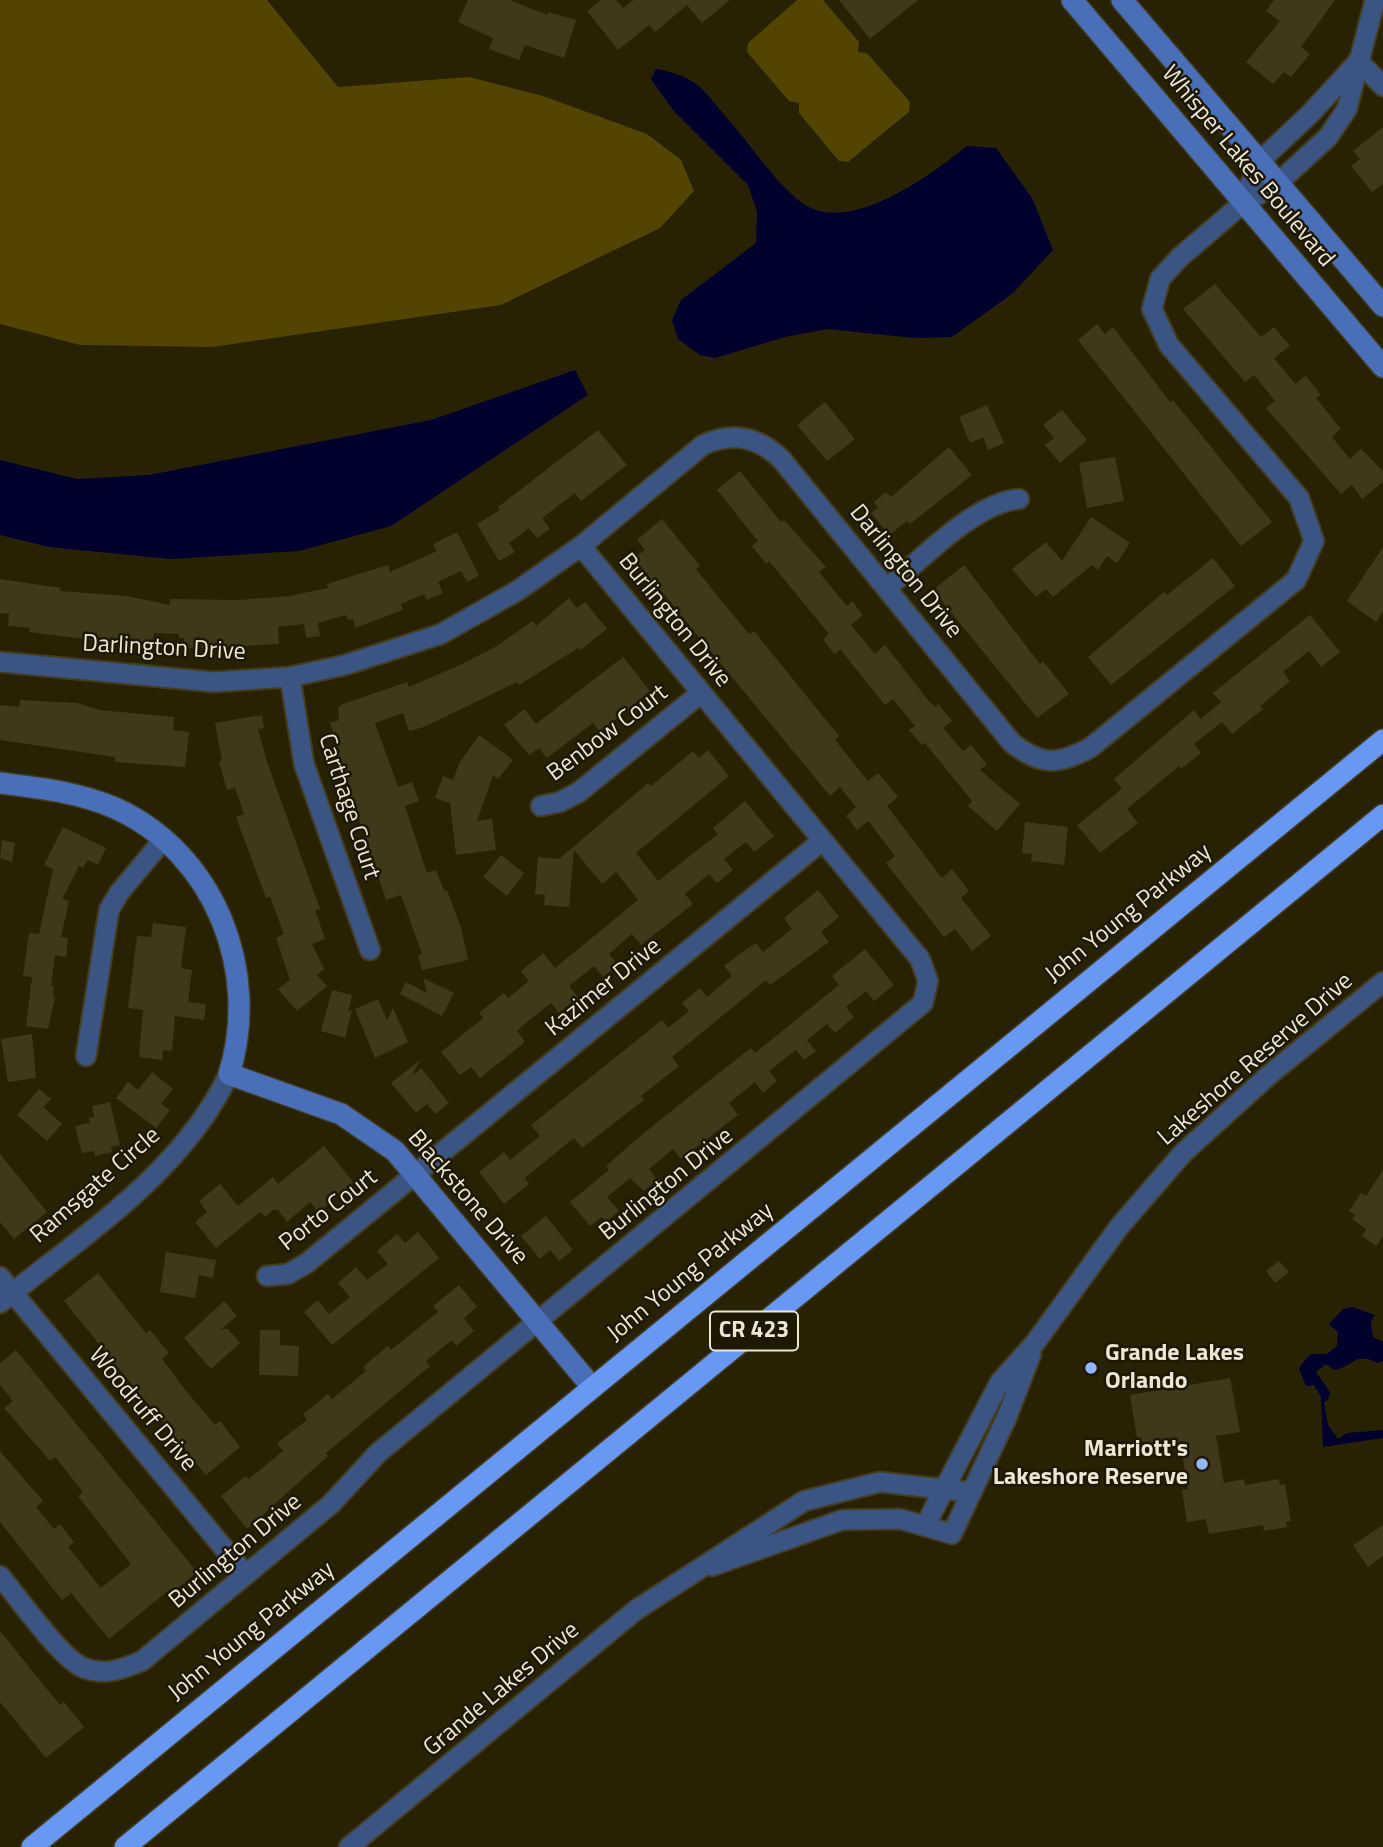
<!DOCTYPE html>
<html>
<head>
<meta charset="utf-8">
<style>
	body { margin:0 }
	canvas { display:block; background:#282103 }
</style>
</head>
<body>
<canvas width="1383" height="1847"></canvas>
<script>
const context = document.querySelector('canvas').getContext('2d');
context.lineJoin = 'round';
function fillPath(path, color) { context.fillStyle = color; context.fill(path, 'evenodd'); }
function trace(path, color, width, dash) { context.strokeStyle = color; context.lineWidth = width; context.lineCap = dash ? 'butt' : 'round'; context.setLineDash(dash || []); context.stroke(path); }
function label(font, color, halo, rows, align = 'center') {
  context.font = font + ' "Titillium Web",sans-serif'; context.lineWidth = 5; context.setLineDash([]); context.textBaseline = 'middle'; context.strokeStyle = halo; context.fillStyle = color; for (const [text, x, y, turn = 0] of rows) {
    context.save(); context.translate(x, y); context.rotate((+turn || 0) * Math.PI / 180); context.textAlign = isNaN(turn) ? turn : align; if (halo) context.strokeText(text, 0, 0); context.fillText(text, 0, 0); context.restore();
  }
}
fillPath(new Path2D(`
	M0,0h267l71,87 131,-10 74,19 104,38 34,26 13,31 -34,37 -159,77 -289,42 -132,-2 -80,-21z
	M797,0h26l36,42 -1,10 9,1 43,49 -1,10 -61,50 -9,-1 -40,-48v-10l-10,-2 -42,-49 1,-9z`), '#524401');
fillPath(new Path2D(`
	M656,69c40,7 46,19 71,49 23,26 44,59 70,81 47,42 132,-23 170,-53l29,2 36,50 21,52 -40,43 -61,44 -37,1 -88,-9 -42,8 -70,21 -15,-3 -22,-16 -6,-19 9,-20 75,-57 1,-31 -9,-27 -75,-75 -22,-31z
	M575,370l13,25 -197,131 -92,25 -128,8 -122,-12 -49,-12v-75l77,19 72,-4 282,-55z
	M1352,1307l23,8 -4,6 2,16 10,5v19l-5,2c-24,-12 -23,3 -44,7l-8,-6 -10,8 14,20 -2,8 -4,2 4,23 10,14 9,-6 36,-3v8l-60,9 -2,-50 -7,-12 -8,1 -7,-18 11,-14h17l10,-8 1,-14 -9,-8 14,-15z`), '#00002e');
fillPath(new Path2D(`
	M468,0h42l37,15 1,-3 28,8 -12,38 -39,-13 -6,15 -30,-11 4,-11 -35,-16z
	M601,0h15l7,8 11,-8h96l-28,23 -15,-18 -32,27 -6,-7 -31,25 -31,-39z
	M839,0h79l-48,39z
	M1274,0h61l-34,47 9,7 -19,23 -7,-5 -11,12 -27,-22 34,-41 -14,-10z
	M1383,127v57l-11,8 -21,-26 9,-7 -7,-8z
	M1215,284l46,53 13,-10 16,19 -16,12 21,26 11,-8 15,19 -5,3 25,31 -9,8 18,22 11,-10 22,22v11l-21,17 -10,-14 -11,9 -75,-86 9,-7 -21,-26 -9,7 -62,-73z
	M1097,324l8,10 8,-7 57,75 3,-2 99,122 -31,24 -163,-206z
	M825,402l30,37 -28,22 -30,-36z
	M987,405l17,38 -16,7 -5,-13 -13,6 -11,-26z
	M1062,410l25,30 -27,23 -15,-18 9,-7 -11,-13z
	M598,430l29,35 -46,36 -6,-8 -33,25 8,11 -13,9 -8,-10 -20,15 6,9 -16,9 -22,-37 23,-14 -2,-3z
	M949,447l23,28 -62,49 -3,-3 -18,14 -18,-22 7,-5 -4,-6 12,-10 5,5z
	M1115,457l9,44 -37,7 -8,-45z
	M740,471l41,51 3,-2 42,47 -7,5 28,34 5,-5 11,14 -12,10 24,29 10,-9 43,55 7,7 3,-3 14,17 -9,7 20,23 8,-6 16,19 -7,6 40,34 -23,27 -29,-25 4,-5 -47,-58 -3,2 -13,-15 6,-4 -22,-27 -8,6 -45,-56 -6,5 -11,-15 6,-5 -60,-73 -3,3 -14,-18 6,-5 -41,-51z
	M1091,517l39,26 -13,20 -10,-7 -9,14 -6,-5 -39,32 -7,-8 -10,8 -24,-28 34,-27 16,19z
	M662,519l38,47 -4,3 28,35 25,30 5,-3 85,105 -4,4 33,41 10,-8 20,24 -11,9 55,72 10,-9 17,22 -8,7 30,38 -19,15 -17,-22 -11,8 -58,-74 9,-7 -27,-35 -11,9 -11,-14 10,-9 -16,-20 -10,9 -196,-238 11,-8 -8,-10z
	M457,532l22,44 -12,6 -6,-11 -23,11 5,11 -16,7 -3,-6 -23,10 2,6 -48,18 -2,-9 -5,1 -2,-5 -28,8 2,13 -14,2 -2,-14 -26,3 1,17 -77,4 -3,-13 -2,13h-13v-10h-5v-4l-25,-1 -3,14 -122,-15 1,-4 -22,-2 1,-12 -9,-1v-34l61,9 -1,3 67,5 43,9v-6l69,1 50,-4 39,-8 -1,-4 61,-19 2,7 47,-21 -4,-7z
	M1383,547v64l-7,11 -29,-21z
	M1213,558l22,28 -124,99 -23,-28 76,-65 3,3z
	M964,565l76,99 3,-3 26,33 -32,24 -104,-128z
	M569,598l8,10 8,-6 22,27 -27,21 -2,-2 -59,37 -2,-3 -93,45 -15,4 -6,-18 -28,10 23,64 14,-5 7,19 -14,5 22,67 9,-3 8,21 3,-1 14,38 7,32 -46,10 -4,-15 4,-1 -21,-59 -15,5 -49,-147 3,-1 -10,-29 9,-3 -1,-13 5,-3 64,-22 2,5 51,-22 35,-18 38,-26 3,5z
	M1310,615l30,37 -19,15 -12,-16 -26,21 7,9 -30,25 3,3 -31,25 -10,-12 -28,22 7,9 -20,16 -2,-3 -52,43 11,14 -38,30 -23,-28 45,-36 -8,-10 80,-69 7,9 20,-17 -8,-9z
	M623,657l27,34 -50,41 -7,-9 -46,35 -8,-10 -10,7 -25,-30 20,-16 12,15z
	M20,700l57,3 23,7 74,7 -1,13 16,2 -4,35 -70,-5v-5l-115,-17v-35l19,2z
	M262,715l2,13 -6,1 9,33 53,147 -5,1 10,29 -13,5 12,25 -7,6 10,11 -30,25 -19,-22 12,-9 -14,-42 8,-4 -14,-37 -4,1 -30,-81 8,-3 -9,-26 -8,2 -8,-28 3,-1 -7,-38z
	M479,735l34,25 -15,19 -5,-4 -16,46 15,-2 4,31 -40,5 -6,-52 -15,-5 8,-22 10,4 7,-18z
	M708,750l21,26 -93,77 22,28 60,-47 -5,-6 32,-27 29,35 -20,16 -8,-10 -22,17 9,11 -16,13 -8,-9 -24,20 8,10 -52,41 -9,-11 -23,20 9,11 -15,12 -9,-11 -25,20 9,11 -19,16 -8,-10 -24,19 -10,9 8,11 -45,36 -9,-11 -11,8 -19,-23 42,-34 -4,-5 25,-20 4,5 21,-17 -8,-10 22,-18 12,15 83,-68 -22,-28 -14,12 -28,-34 -5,57 -25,-2 1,-10 -10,-1 3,-37 21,2 89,-76 3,3 42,-35 6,7z
	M1025,822l43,5 -4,38 -33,-4 1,-7 -10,-1z
	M63,827l43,21 -8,17 -10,-5 -5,8 -4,-2 -17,33 7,2 -8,36 7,1 -2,19 -11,-2 -4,31h3l-1,11h2l-7,32 -22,-3 6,-49 -9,-1 6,-43 10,1 14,-65 -9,-4z
	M2,840l13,3 -3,19 -12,-4z
	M501,855l23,18 -17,23 -24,-19z
	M818,890l21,27 -18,15 8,10 -59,43 -4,-5 -94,77 7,9 -38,30 3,4 -62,48 -8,-10 -49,40 4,6 -25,20 -25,-32 25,-20 6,8 30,-24 -9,-11 131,-105 6,8 21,-17 -7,-8 18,-15 7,9 25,-21 -8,-10 14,-11 18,-12 7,9 29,-23 -8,-11z
	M153,923l33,4 -5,41 11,2 -4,32 18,2 -2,16 -29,-4 -3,35 -9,-1 -1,10 -23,-3 4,-47 -15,-2 9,-72 14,1z
	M865,949l29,36 -20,16 -8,-10 -20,16 8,10 -19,16 -8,-9 -20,16 9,11 -12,9 -8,-10 -27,21 8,10 -14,12 -8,-11 -26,21 9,12 -57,44 -8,-10 -24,20 8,11 -13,11 -14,-13 -23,19 12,14 -13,11 -4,-5 -12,9 -20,-24 39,-32 -3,-4 33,-29 71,-57 41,-32 4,5 84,-68 -7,-9z
	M423,978l31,15 -12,23 -42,-22 6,-12 21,11z
	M332,990l20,5 -4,17 4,-2 -7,28 -24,-7z
	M378,999l9,21 6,-12 15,34 -33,16 -20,-49z
	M32,1034l4,44 -28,4 -7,-43z
	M420,1060l-8,16 9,-8 28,35 -14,11 -8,-10 -11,9 -25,-30z
	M152,1072l21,17 -12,15 9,6 -14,18 -40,-30 12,-16 10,8z
	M39,1089l12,10 -8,8 19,17 -15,17 -30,-26z
	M110,1102l10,43 -9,2 1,5 -17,4 -1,-5 -12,2 -7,-27 15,-3 -1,-5 5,-1 -2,-11z
	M324,1146l30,37 -36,29 -8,-10 -23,20 -9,-12h-5l-8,7 -5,-5 -44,36 -21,-26 12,-10 -8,-11 21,-17 18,22 35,-29 5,7z
	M0,1154l47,58 -33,27 -14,-17z
	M1383,1170v66l-7,10 -14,-10 4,-7 -14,-10 3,-4 -6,-4 12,-18 5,3z
	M546,1216l27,34 -14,11 -9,-11 -10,9 -19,-23z
	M418,1232l21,26 -107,87 -28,-33 14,-12 11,14 21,-17 -12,-14 18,-16 11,13 21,-16 -11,-13 20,-17 8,9z
	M166,1252l50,8 -3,18 -14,-3 -4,23 -35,-6z
	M1279,1261l10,11 -14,11 -9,-12z
	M98,1273l48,60 4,-3 19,23 -7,6 24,32 29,34 5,-4 20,26 -34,28 -142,-174z
	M459,1285l18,22 -13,11 10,13 -18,15 -4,-6 -26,21 4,5 -104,87 2,3 -81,73 -26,-33 25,-20 3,3 34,-28 -6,-8 30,-23 -4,-6 25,-20 4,5 34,-28 -3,-4 25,-21 3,4 47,-38 -5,-6z
	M224,1301l13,15 -16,13h7l12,14 -29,26 -27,-31z
	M260,1330h20v15l19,1 -1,30 -39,-1z
	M16,1350l181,222 -25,21 -3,-3 -60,49 -38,-46 -9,7 -62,-78v-71l43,50 -7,6 18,22 6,-5 14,18 -6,5 33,41 30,-24 -53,-68 5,-4 -28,-35 -5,4 -46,-53 9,-7 -13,-16v-22z
	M1230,1378l10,54 -24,4 8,47 20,-4 1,6 34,-6 1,6 5,-1 6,37 -5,1 1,5 -23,4 -1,-6 -54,9 -3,-15 -19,3 -5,-32 6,-1 -8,-47 -41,7 -9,-54z
	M1383,1525v31l-15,11 -15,-22z
	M0,1631l60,74 4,-3 20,25 -38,31 -46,-56z`), '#3f381a');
const street = new Path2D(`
	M1358,61l25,25
	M1242,204l18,-43 51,-48 46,-50
	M887,588c35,-29 87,-85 132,-89
	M0,662l214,20 76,-5 55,-12 96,-31 76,-43 64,-45 122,-101c30,-14 56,-8 79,15l230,283c30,23 45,22 78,5l206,-168 18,-39 -15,-43 -130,-153 -17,-36 8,-30 19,-21 63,-54 36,-21 50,-46 19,-28 28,-109
	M290,677l14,87 66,186
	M541,806l19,-4 19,-10 122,-99
	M86,1056l23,-146 10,-17 45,-54
	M267,1276l21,-2 19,-11 515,-422
	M0,1277l246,298
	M0,1303c83,-68 182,-130 229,-229
	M925,1526l75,-144 35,-39 84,-116 64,-74 86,-78 114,-93
	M712,1566l130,-46 58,-1 52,15 54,-115 25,-65
	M0,1576c17,20 62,84 84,92 21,8 39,1 58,-7l189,-157 47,-51 545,-450 5,-22 -8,-22 -339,-413
	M349,1847l287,-237 168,-109 76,-19 89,10`);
const secondary = new Path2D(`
	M1072,0l311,367
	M1122,0l261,306
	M0,783c39,5 78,9 115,25 100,45 146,164 114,266l112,40 54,37 197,236`);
const highway = new Path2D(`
	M32,1847l1351,-1107
	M125,1847l1258,-1032`);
trace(street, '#433d20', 23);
trace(secondary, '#433d20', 24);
trace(highway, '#433d20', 24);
trace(street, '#3b5482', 19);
trace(secondary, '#486fb8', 21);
trace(highway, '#6898f4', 21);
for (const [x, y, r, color] of [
	[1091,1368,7,"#92b7fd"],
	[1202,1464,7,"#92b7fd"]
]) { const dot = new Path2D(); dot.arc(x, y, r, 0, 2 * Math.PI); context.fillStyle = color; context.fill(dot); trace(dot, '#1f1800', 2.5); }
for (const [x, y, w] of [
	[754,1331,88]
]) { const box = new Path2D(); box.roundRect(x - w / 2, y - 19.5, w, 39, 5); context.fillStyle = '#1f1800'; context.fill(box); trace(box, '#ebe7d5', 2); }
label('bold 23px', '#ebe7d5', null, [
	["CR 423",754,1331]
]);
label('24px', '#ebe7d5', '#1f1800', [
	["Whisper Lakes Boulevard",1247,167,50],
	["Darlington Drive",905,572,51],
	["Burlington Drive",674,621,51],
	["Darlington Drive",164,649,3],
	["Benbow Court",608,734,-37],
	["Carthage Court",348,807,72],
	["John Young Parkway",1129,914,-39],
	["Kazimer Drive",604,988,-39],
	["Lakeshore Reserve Drive",1256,1060,-41],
	["Burlington Drive",667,1185,-39],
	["Ramsgate Circle",96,1186,-41],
	["Blackstone Drive",467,1198,49],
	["Porto Court",329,1211,-38],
	["John Young Parkway",691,1273,-39],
	["Woodruff Drive",142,1410,50],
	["Burlington Drive",236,1552,-40],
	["John Young Parkway",252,1632,-39],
	["Grande Lakes Drive",502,1690,-40]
]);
label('bold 24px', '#ebe7d5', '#1f1800', [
	["Grande Lakes",1105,1354],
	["Orlando",1105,1382],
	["Marriott's",1188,1450,"right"],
	["Lakeshore Reserve",1188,1478,"right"]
], 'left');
</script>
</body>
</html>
